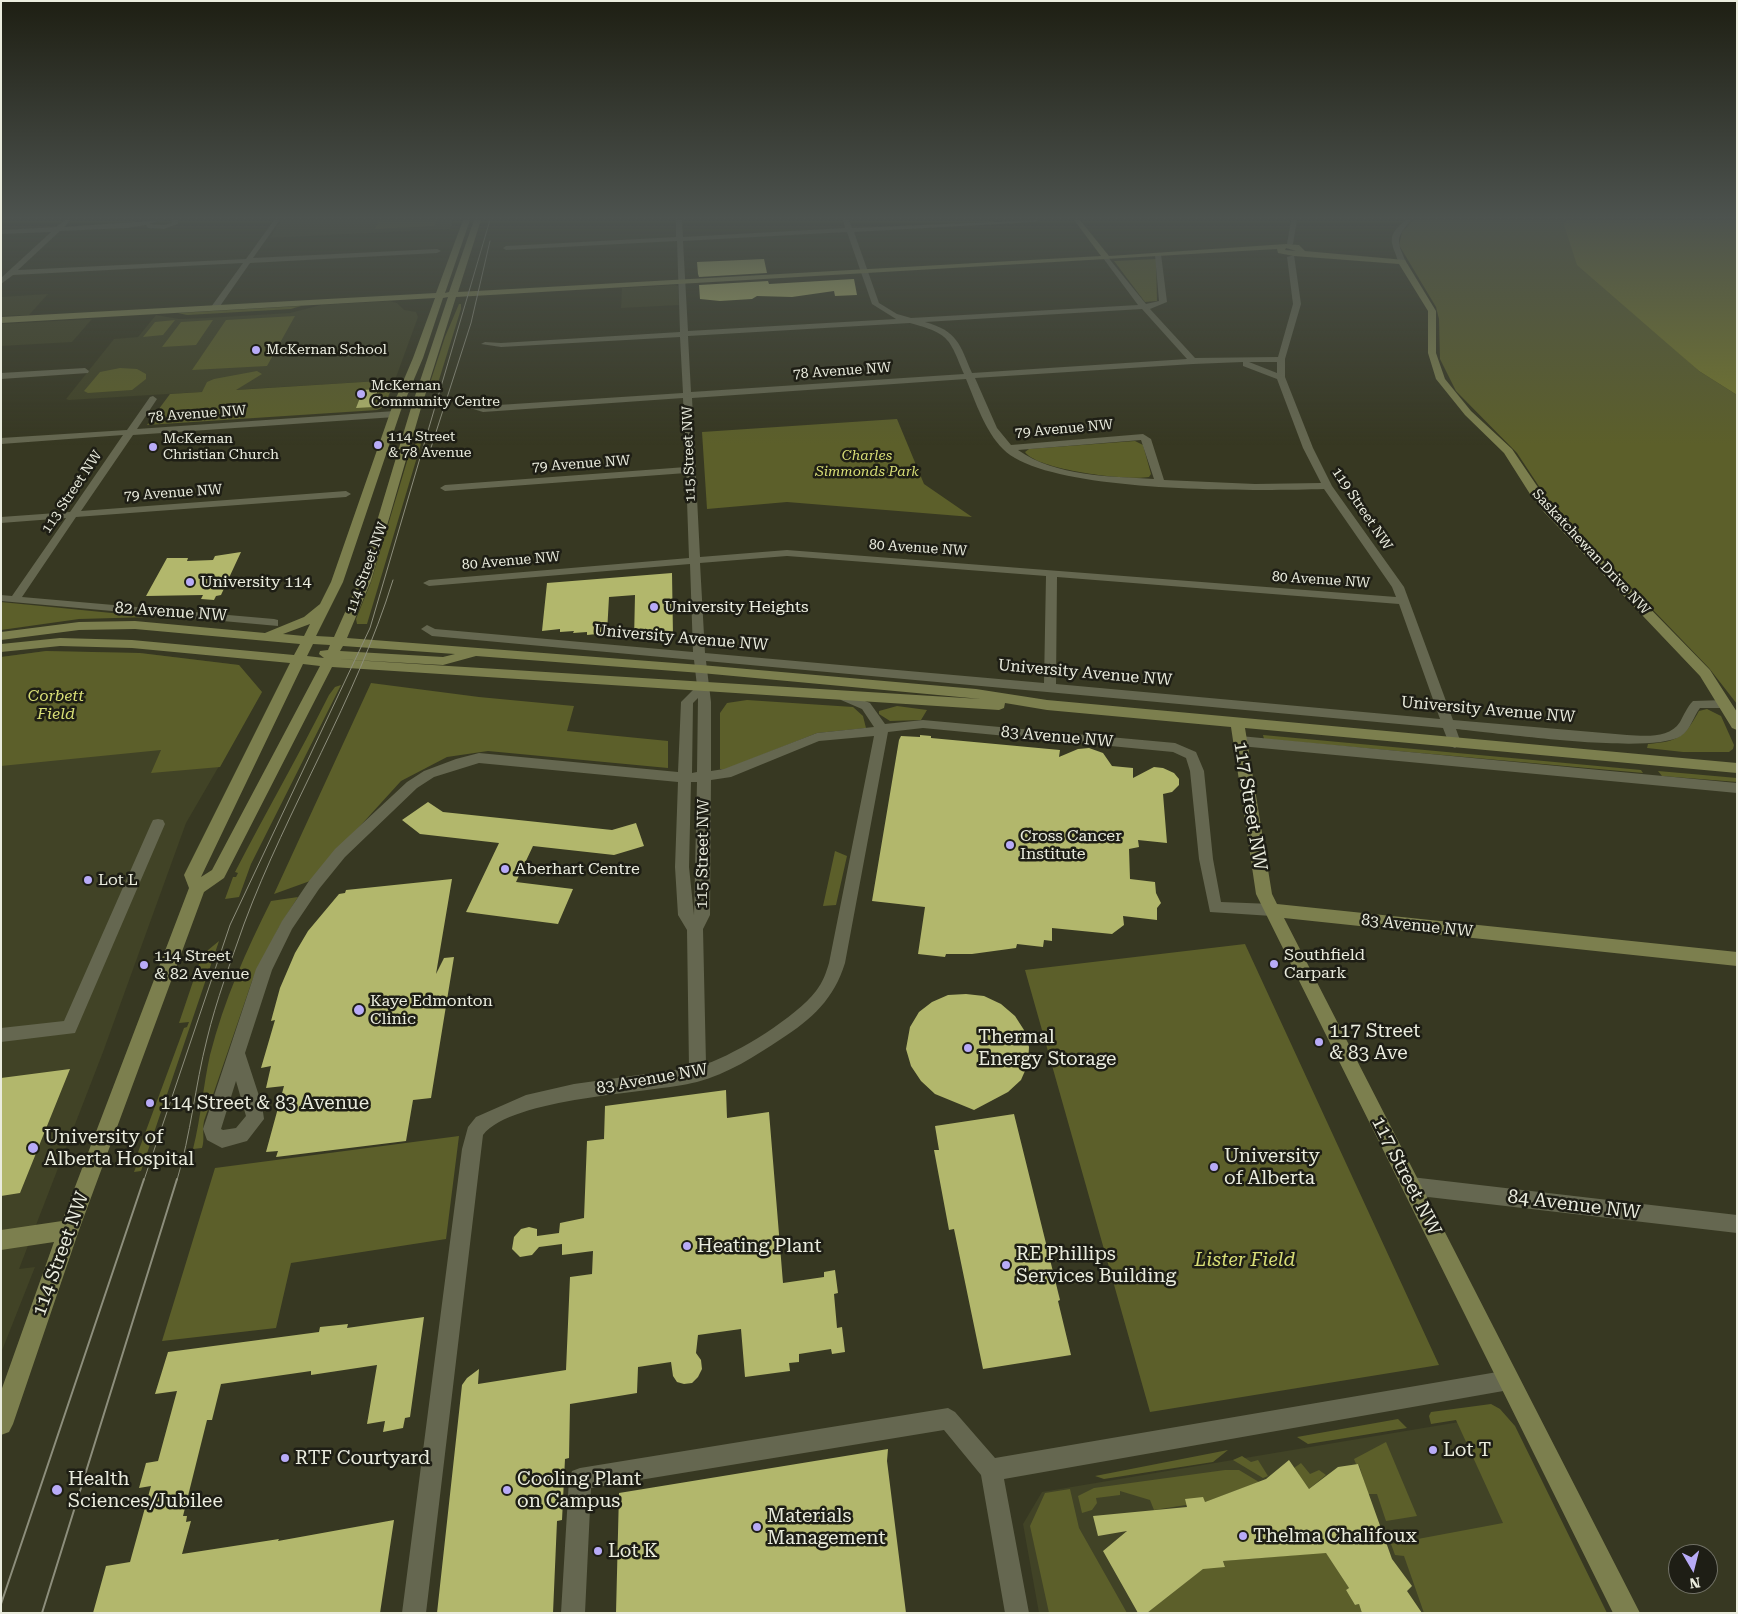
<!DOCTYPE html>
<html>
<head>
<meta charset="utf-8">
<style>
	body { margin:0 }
	#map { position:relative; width:1738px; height:1614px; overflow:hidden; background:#373822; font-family:"Roboto Serif",serif }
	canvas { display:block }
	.frame { position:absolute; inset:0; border:2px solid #eaecde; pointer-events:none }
	.north { position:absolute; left:1668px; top:1544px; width:50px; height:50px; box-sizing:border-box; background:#1e1e15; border:1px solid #707065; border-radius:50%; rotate:172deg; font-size:14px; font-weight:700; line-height:20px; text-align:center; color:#eaecde }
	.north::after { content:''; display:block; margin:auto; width:18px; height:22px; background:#b8abf7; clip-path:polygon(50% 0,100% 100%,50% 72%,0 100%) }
</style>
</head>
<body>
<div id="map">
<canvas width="1738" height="1614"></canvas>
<div class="frame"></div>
<div class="north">N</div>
</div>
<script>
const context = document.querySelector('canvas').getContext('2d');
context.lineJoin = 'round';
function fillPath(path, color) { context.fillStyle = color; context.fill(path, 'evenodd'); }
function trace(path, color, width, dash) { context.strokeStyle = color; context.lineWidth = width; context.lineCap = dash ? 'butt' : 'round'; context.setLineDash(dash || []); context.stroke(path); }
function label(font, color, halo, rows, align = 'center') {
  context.font = font + ' "Roboto Serif",serif'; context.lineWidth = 5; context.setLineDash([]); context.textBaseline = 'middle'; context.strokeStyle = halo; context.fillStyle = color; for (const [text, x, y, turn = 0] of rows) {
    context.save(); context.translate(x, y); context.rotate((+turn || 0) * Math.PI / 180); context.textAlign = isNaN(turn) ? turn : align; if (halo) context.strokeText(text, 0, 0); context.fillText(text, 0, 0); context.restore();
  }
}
fillPath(new Path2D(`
	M281,220h172l-3,9 -180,9z
	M675,285l3,1 1,19 -58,3 1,-20z
	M48,294l-19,21 -28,1v-19z
	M390,301l7,2 7,7 12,2 2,5 -23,63 -326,20 -3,-1 48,-60 24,-2 18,-22 23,4 27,-1 84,-5 31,-8z
	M92,319l-20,23 -71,4v-22z
	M46,651l94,2 99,12 23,27 -76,131 -83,229 -84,217 16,-2 -34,86v-696z
	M1495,1416l96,197h-552l-16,-89 19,-32z`), '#414326');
fillPath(new Path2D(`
	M380,220h57l-3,6 -59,3z
	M1413,220h153l-1,5 79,96 55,50 38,24v309l-28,-36 -159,-165 -33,-50 -61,-62 -16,-32 -1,-40 -3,-12 -37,-62 3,-13z
	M1156,259l1,42 -12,1 -31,-41z
	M459,304h2v5l-23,74h-8l15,-46z
	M301,306l-10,3 -104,6 -9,-2z
	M295,316l-28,50 -75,4 34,-50z
	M175,320l-12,15 -20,2 12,-15z
	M213,320l-17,25 -34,2 19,-25z
	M120,368l17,1 9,5v5l-14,11 -44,3 -4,-2 16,-19z
	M257,371l5,3 -26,16 159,-10 -11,27 -7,3 -230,15 23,-31 32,-2 5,-10 7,-3z
	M897,419l27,65 48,33 -185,-15 -80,7 -5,-77z
	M419,437h4l-56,187h-10l-1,-5 15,-37 37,-124z
	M1135,441l8,4 8,29 -2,3c-21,4 -112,-7 -124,-25l4,-3z
	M1,602l10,1 141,14 -73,2 -78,11z
	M46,651l94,2 99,12 23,27 -42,75 -69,6 10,-23 -160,16v-109z
	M371,683l108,14 95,9 -7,25 101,10v27l-180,-17 -41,6 -46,24 -91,100 -36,13z
	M341,685l-90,179 -12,33 -14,2 8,-22h3l2,-4 -3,-1c31,-60 64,-117 94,-177l6,-8z
	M747,700l106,7 10,9 3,12 -49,5 -93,37 -4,-1v-56l7,-10z
	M897,706l30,4 -6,10 -31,1 -11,-7v-3z
	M1707,709l14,7 13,29 -1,4 -4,3h-46l-36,-4 1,-4c31,-3 36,-6 51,-33z
	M1263,735l378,35 2,3 -379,-34z
	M1658,771l79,7v4l-75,-6z
	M835,851l12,5 -11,49 -13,1z
	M298,897l-19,30 -27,54 -48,140c-2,10 1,18 -2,27l-9,1c8,-31 10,-63 17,-94 14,-55 36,-104 61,-154z
	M219,941l-78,230 -7,1 4,-11 -1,-6 47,-127 3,-1 2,-5 -10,1 23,-68z
	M1245,944l194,421 -289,47 -125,-442z
	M459,1136l-13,103 -155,24 -15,65 -114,13 53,-173z
	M1491,1404l9,5 15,17 92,187h-183l-20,-57 -9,-1 -4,-11 112,-21 -47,-103 -25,4 -2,-8 2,-4z
	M1398,1419l9,9 -99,16 -11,-7z
	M1386,1442l31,74 -31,5 -9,-27h-9l-9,-29 -3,-1 -2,-5z
	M1228,1450l-15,12 -109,17 -9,-3z
	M1242,1456l9,6 7,-2 10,16 -5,2 -30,-18z
	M1301,1463l9,11 9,-4 7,5 -17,14 -15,-21z
	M1225,1470h14l20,12 -54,20 -51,8 -4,-10 -30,-9v4l-24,3 1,5 -5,7 -10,3 -4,-17 16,-8z
	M1070,1489l9,39 48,85h-78l-19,-87 15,-33z
	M1316,1537l33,51 -3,2 9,15 4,-1 3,9h-215l62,-49 16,2 -2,-5 84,-7z`), '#5c5f2a');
fillPath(new Path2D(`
	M1566,220h171v175l-38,-24 -122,-106 -13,-40z`), '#74772c');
fillPath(new Path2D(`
	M764,259l3,14 -68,4 -1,-3 -1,-12z
	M854,279l3,16 -22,1 -1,-5 -42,6 -35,-1 -5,3 -32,2 -20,-2 -1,-14 69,-4 1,3z
	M378,389l-5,18 -17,1 7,-18z
	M241,552l-20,43 -5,1 -2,4 -13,-1 2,-4 -57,1 21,-38h21l-1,3 26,-1 2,-4z
	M672,573l1,63 -39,4 1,-45 -26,2 -2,36 -20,2v-3l-14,1 1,-2 -14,1v-3l-18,2 5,-48z
	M920,735l11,1v2l129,12 -1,7 19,-8 11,-1 14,5 9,13 21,2v10l21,-11 9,1 11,5 5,6v6l-7,7 -9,2 4,49 -29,-3 1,7 -10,2 1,30 25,3 1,11 5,10 -4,5v12l-34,-4 1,9 -12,9 -60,-6v13l-8,-1 -1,7 -26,-3 -1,4 -44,6h-26l-1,3 -27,-3 7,-47 -53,-6 27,-161 2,-4 19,1z
	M428,802l15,10 85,9 84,9 24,-7 8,23 -30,9 -81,-9 -17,36 57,7 -15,35 -92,-12 33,-69 -79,-9 -18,-14z
	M452,879l-16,95 8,-16 10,-1 -23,141 -18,2 -7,41 -130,16 2,-6 -12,1 18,-66 -18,2 5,-22 -10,2 14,-48 -4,1 9,-33 15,-35 13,-22 31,-37 6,-1 1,-3z
	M966,994l18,2 17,8 14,12 9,14 5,17 -1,17 -7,16 -13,12 -34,18 -39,-16 -14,-13 -10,-15 -5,-17 4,-22 9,-15 13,-10 16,-7z
	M70,1069l-50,124 -19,3v-118z
	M726,1090l1,28 42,-6 14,171 41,-6v-5l11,-2 3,23 -4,1 3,34 5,-1 3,25 -13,2 -1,-5 -32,5v8l-10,1 1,8 -45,6 -4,-48 -43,6 -2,18 5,7 1,9 -4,8 -6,6 -8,1 -7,-2 -4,-6 -2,-14 -33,5 -1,26 -67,11 -1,54 -4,1 -3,61 -5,1 -4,92h-116l25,-228 5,-7 12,-9 -1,15 88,-14 4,-93 22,-3 1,-23 -31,4v-11l-23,3 -7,8 -12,2 -8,-8 2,-12 7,-8 8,-2 8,2v7l22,-3 1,-10 24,-5 3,-77 17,-2 1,-33z
	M1014,1114l46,186 -2,1 13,54 -88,14 -29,-140 -5,1 -15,-80h5l-4,-24z
	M424,1317l-14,100 -5,1 -2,10 -20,4 2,-11 -18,3 10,-59 -66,10v-4l-90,13 -9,36h-5l-24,96h4l-1,6 5,-1 -9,33 97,-15 -1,2 116,-21 -14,93h-287l13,-47 24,-4 21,-76 -12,2 7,-25 12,-2 19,-70 -22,3 13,-42 151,-20 1,-5 28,-3 -1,4z
	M888,1449l-1,12 19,152h-290l3,-120z
	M1289,1460l20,29 29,-22 20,-3 34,95 20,27 -5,5 15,22h-60l-3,-9 -4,1 -9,-15 3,-2 -23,-35 -103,8 2,6 -22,2 -56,44h-9l-35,-62 24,-20 -29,5 -5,-20 94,-9 -2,-8 18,-2 2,5 61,-23z`), '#b2b76c');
fillPath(new Path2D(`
	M65,220h6l-7,7 98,-7 -13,4 15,1 8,-2v-3h6v4l-14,5 -16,-1 -2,-3 -18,3 -68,3 -42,39 228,-11 28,-39h6l-27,38 184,-9 4,2 -4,2 -187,10 -32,46h-3l-4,-2 32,-44 -230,12 -12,9v-6l50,-46 -50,2v-4l55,-3z
	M676,220h6l1,17 162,-9 -2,-8h6l3,8 186,-8 -3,2 -181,10 25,71 18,11 14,4 227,-13 -35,-47 4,-2 39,48 13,-3 -4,-46 6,-1 6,48 -17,7 45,49 83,-1 15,-53 -6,-47 7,-2 7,49 -16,55v18l28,71 19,38 72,101 49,133 174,15c17,1 42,4 53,-13 4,-7 7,-15 13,-21l32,-1 6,4 -6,4h-25c-7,9 -9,21 -19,28 -30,19 -182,-3 -225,-7l5,14 -6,5 -5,-2 -7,-18 -737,-67 5,41v69l13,-2 93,-36 57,-6 -12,-18 -21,-9 -2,-3 2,-3 4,-1 25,10 15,21 38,-4 252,23 21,9 8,19 9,88 8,43 51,2 5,2 2,4 -2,4 -5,2 -62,-4 -11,-53 -9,-88 -4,-13 -13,-6 -250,-24 -35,4 -43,231c-11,36 -33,56 -64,76 -26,17 -53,35 -84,43 -49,12 -184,15 -214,53l-57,478h-24l60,-464 6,-22 8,-10 50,-22 48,-11 115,-16 -2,-138 -9,-15 -3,-48 3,-85 -199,-19 -45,14 -17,11 -72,69 -26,32 -27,40 -20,41 -27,83 17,52 2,14 -17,22 -25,7 -15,-8 -4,-11 53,-160 26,-48 27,-40 26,-32 72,-67 17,-11 32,-12 23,-6 199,19 3,-70 16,-16 -3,-26 -262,-24 -11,-7 6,-4 8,4 258,23 -3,-88 -261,22 -6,-3 6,-3 260,-22 -3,-85 -241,18 -5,-3 5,-3 241,-18 -3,-69 -200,14 -16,-5 4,-3 12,2 200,-13 -3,-56 -179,10 -20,-3 4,-2 16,1 179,-11 -3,-91 -171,9 -3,-2 3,-2 170,-9zM847,232l25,72 24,15 -208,12 -5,-90zM1142,309l45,50 -215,14c-12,-28 -14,-42 -47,-51zM910,323c40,11 39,15 54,51l-273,18 -3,-56zM1243,362v4l34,13 26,69 18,35 -66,1 -91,-4 -13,-41 -8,-5 -132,11 -14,-17 -22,-50 218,-14zM1249,362h28v11zM966,379c10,24 19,52 37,70 43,45 256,42 321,40l68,98 4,10 -609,-47 -87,7 -8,-159zM1141,440l13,39c-45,-3 -97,-2 -136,-29zM787,556l259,20 -2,107 -339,-30 -5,-90zM1057,577l342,27 41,115 -384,-35zM698,698l-1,74 -5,1 1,-70zM874,736l-45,227c-3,10 -6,19 -13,28 -20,26 -78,62 -110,73l-3,-135 7,-14 1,-135 20,-3 88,-36zM691,782h6l-3,133 -5,-48zM236,1081l10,35 -10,12 -13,2 -2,-1z
	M1291,220h6l-4,24 -3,2 -3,-2z
	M1405,220h6c-15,19 -15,19 -5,42l-4,2c-4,-2 -5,-5 -6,-9 -8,-19 -4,-22 9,-35z
	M85,368l4,3 -1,2 -87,6v-6z
	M153,396l4,3 -20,30 258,-18 4,3 -4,3 -262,18 -52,76 265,-20 5,3 -5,3 -270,20 -54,80 252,22 4,1v6l-277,-25v-6l11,1 54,-78 -65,5v-6l69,-5 53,-77 -122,9v-6l126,-8 23,-33z
	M1240,736l497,47v10l-497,-47 -6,-5z
	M158,819l5,1 2,4 -90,209 -74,9v-14l63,-7 87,-197 2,-4z
	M1411,1177l326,38v18l-326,-38 -6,-3 -3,-6 3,-6z
	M1509,1370l7,3 3,7 -3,7 -7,3 -505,89 25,134h-24l-24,-138 -37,-45 -353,58 -6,125h-24l8,-134 3,-8 8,-3 368,-60 7,4 40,46z`), '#656750');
fillPath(new Path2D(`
	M463,220h7l-25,73 4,-1 25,-72h7l-23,72 643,-36 -27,-36h6l29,36 177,-12 13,1 6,6 100,9 31,51v42l9,26 26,32 41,38 40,59 158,162 27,42v18l-5,-2 -32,-52 -156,-164 -14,-18 -26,-41 -39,-38 -29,-36 -8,-26v-42l-29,-47 -105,-8 -16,-3 -1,-4 -821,48 -35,111 -50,173 -24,57 354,27 275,24 71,11 690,63v10l-492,-45 27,166 5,10 460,48v14l-453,-48 356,695h-27l-357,-719 -25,-167 -184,-17 -42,-7 -1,5 -5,2 -667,-43 -108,211 -20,14 -125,338 -66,194 -4,8 -8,3v-44l53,-149 -53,8v-20l61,-9 127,-333 -5,-13 106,-212 -158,-15 -72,-2 -59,6v-8l59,-6 72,2 162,15 6,-11 -165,-15 -56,1 -78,10v-8l78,-10 56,-1 130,12 39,-16 16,-13 11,-22 60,-172 22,-52 22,-60 -434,25v-6l435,-24zM1286,248l10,3 -11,-1zM448,297l-37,111 -52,173 -25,56 -18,-1 27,-54 58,-172 22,-52 20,-60zM310,624l-6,12 -21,-2zM313,644l17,1 -2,5 -8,1 -1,3 5,4 -17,-2zM343,646l112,8 -12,3 -103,-6zM476,656l225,17 280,26 -645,-40 107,6zM303,664l17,2 -108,204 -11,7z`), '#7c7f4e');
trace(new Path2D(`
	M428,457l43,-134 19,-82
	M144,1180l86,-255 140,-297 120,-408
	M177,1180c14,-46 18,-94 30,-141 9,-38 24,-78 37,-115 44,-118 112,-224 149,-344`), '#8d8e7c', 1);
trace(new Path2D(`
	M1,1604l143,-425
	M42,1613l135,-434`), '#8d8e7c', 2);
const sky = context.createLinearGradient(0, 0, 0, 445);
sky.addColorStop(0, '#1e1f13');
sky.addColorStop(0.49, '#4d534f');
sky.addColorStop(1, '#4d534f00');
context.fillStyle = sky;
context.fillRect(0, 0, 1738, 445);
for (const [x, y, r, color] of [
	[256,350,5,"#b8abf7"],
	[361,394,5,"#b8abf7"],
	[378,445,5,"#b8abf7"],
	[153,447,5,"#b8abf7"],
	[190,582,5,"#b8abf7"],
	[654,607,5,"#b8abf7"],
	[1010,845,5,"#b8abf7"],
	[505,869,5,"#b8abf7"],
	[88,880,5,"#b8abf7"],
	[1274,964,5,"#b8abf7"],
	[144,965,5,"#b8abf7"],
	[359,1010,6,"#b8abf7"],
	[1319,1042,5,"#b8abf7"],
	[968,1048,5,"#b8abf7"],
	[150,1103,5,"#b8abf7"],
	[33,1148,6,"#b8abf7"],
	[1214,1167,5,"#b8abf7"],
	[687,1246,5,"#b8abf7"],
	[1006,1265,5,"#b8abf7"],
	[1433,1450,5,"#b8abf7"],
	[285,1458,5,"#b8abf7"],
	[57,1490,6,"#b8abf7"],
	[507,1490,5,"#b8abf7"],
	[757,1527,5,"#b8abf7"],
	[1243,1536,5,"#b8abf7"],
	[598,1551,5,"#b8abf7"]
]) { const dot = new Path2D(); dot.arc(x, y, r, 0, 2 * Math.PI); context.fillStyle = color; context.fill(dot); trace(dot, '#1e1e15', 2); }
label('14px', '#eaecde', '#1e1e15', [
	["McKernan School",266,350],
	["McKernan",371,386],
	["Community Centre",371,402],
	["114 Street",388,437],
	["& 78 Avenue",388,453],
	["McKernan",163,439],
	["Christian Church",163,455]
], 'left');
label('14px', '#eaecde', '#1e1e15', [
	["78 Avenue NW",842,371,-4],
	["78 Avenue NW",197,414,-4],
	["79 Avenue NW",1064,429,-5],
	["115 Street NW",689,454,-92],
	["79 Avenue NW",581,464,-4],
	["113 Street NW",72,492,-56],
	["79 Avenue NW",173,493,-4],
	["119 Street NW",1362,509,56],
	["80 Avenue NW",918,548,4],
	["Saskatchewan Drive NW",1591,552,47],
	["80 Avenue NW",511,561,-5],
	["114 Street NW",367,568,-70],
	["80 Avenue NW",1321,580,4]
]);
label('italic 14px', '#d8de76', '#1e1e15', [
	["Charles",867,456],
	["Simmonds Park",867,472]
]);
label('16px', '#eaecde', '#1e1e15', [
	["University 114",200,582],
	["University Heights",664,607],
	["Cross Cancer",1020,836],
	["Institute",1020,854],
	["Aberhart Centre",515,869],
	["Lot L",98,880],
	["Southfield",1284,955],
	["Carpark",1284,973],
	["114 Street",154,956],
	["& 82 Avenue",154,974],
	["Kaye Edmonton",370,1001],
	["Clinic",370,1019]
], 'left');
label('16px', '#eaecde', '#1e1e15', [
	["82 Avenue NW",171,612,4],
	["University Avenue NW",681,638,5],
	["University Avenue NW",1085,673,5],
	["University Avenue NW",1488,710,5],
	["83 Avenue NW",1057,737,5],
	["115 Street NW",703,854,-89],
	["83 Avenue NW",1417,926,6],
	["83 Avenue NW",652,1079,-10]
]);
label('italic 16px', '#d8de76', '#1e1e15', [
	["Corbett",56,696],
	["Field",56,714]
]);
label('19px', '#eaecde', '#1e1e15', [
	["117 Street NW",1250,806,81],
	["117 Street NW",1406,1176,63],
	["84 Avenue NW",1574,1205,7],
	["114 Street NW",61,1254,-70]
]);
label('19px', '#eaecde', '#1e1e15', [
	["117 Street",1329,1031],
	["& 83 Ave",1329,1053],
	["Thermal",978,1037],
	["Energy Storage",978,1059],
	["114 Street & 83 Avenue",160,1103],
	["University of",44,1137],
	["Alberta Hospital",44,1159],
	["University",1224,1156],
	["of Alberta",1224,1178],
	["Heating Plant",697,1246],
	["RE Phillips",1016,1254],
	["Services Building",1016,1276],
	["Lot T",1443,1450],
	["RTF Courtyard",295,1458],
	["Health",68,1479],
	["Sciences/Jubilee",68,1501],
	["Cooling Plant",517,1479],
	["on Campus",517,1501],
	["Materials",767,1516],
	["Management",767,1538],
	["Thelma Chalifoux",1253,1536],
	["Lot K",608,1551]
], 'left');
label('italic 19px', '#d8de76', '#1e1e15', [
	["Lister Field",1245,1260]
]);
</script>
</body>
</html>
